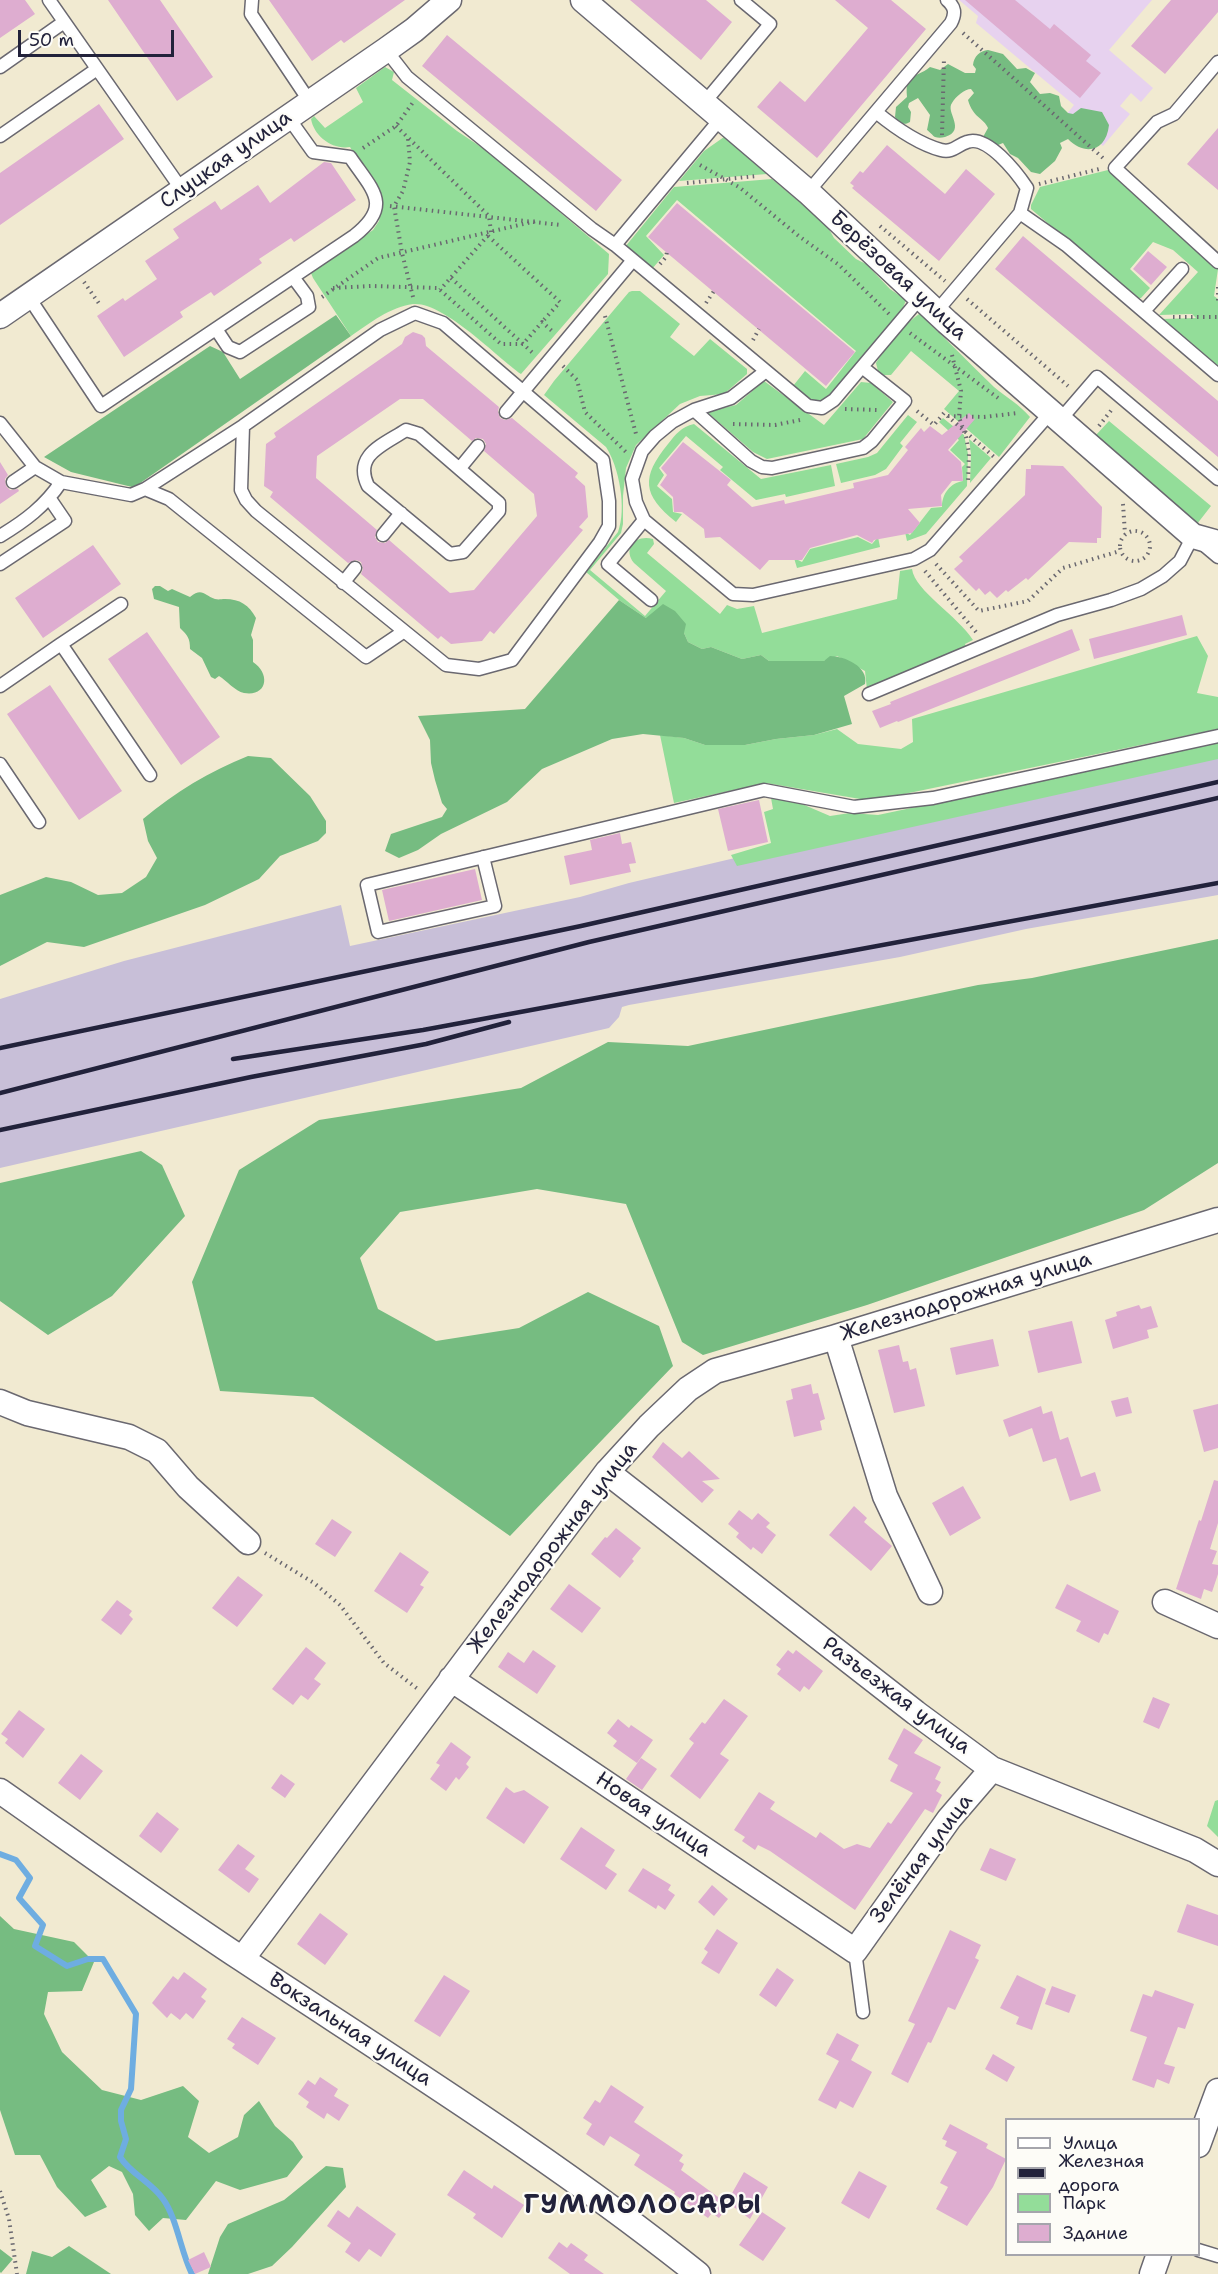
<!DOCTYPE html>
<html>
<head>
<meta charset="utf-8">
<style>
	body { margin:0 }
	#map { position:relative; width:1218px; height:2274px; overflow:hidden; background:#f1ead1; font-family:"Shantell Sans",sans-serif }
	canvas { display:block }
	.legend { position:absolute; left:1005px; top:2118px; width:195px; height:138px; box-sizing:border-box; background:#fdfcf7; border:2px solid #a5a5ac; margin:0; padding:8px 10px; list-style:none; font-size:18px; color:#22223b }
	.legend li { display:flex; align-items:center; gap:12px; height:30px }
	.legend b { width:30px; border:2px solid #a5a5ac }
	.scale { position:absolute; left:18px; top:30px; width:156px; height:27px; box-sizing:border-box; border:3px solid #22223b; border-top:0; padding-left:8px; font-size:18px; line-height:21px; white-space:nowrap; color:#22223b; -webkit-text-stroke:4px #fdfcf7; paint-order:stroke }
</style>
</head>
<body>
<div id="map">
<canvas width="1218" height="2274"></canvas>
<ul class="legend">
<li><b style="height:8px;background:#fff"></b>Улица</li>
<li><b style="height:8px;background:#22223b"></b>Железная дорога</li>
<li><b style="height:16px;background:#93dd99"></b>Парк</li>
<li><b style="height:16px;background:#deadd0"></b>Здание</li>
</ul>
<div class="scale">50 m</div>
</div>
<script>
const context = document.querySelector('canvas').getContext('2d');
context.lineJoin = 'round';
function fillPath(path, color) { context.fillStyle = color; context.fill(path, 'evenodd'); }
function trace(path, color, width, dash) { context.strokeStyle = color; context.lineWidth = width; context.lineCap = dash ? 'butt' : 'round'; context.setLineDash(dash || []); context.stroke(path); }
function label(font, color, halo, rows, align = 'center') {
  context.font = font + ' "Shantell Sans",sans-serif'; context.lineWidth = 4.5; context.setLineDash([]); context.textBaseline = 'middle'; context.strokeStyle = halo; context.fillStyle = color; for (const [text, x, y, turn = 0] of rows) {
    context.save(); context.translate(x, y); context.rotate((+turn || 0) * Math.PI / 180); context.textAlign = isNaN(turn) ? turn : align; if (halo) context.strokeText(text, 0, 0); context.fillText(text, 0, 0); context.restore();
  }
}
fillPath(new Path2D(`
	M959,0h193l-43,50 44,38 -12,14 -10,-9 -11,13 10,8 -27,32 -37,-31 8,-10 -98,-82 2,-7z`), '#e7d2ef');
fillPath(new Path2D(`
	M1218,744v151l-192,34 -126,28 -271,48 -7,2 -3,10 -10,11 -609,140v-169l124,-38 217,-56 9,41 230,-49 49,-14z`), '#c8bfd8');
fillPath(new Path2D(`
	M385,67l9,5 -2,8 65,51 33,22 119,101 -1,20 -87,100c-24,-17 -78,-73 -108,-70 -23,3 -43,19 -62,32l-38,-58 -2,-5 4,-4 58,-39 6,-9 4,-20 -33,-54c-18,3 -36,-11 -39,-28l3,-3 11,12 38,-26 -7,-14z
	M724,137l43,37 -88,7 25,-30z
	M1108,170l110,99 -4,27 4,3v69l-57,-49 35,-1 -4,-4 -33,1 39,-43 -25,-22 -20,-8 -23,27 20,19 -9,10h-5l-105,-89v-4l9,-18z
	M772,179l54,45 8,14 22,21 10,5 24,25 16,11 -5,13 -69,85 -18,5 -21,-17 12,-15 21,18 30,-38 -179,-151 -31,36 18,19 -12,14 -27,-22 49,-60z
	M632,291h8l40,33 -10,13 24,19 16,-17 37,30v5l-23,20 -24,2 -20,8 -44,41 -10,23 -3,28v28l-2,9 -31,37 55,46 21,-25 -32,-28c-12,-15 2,-29 19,-24l1,5 -7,9 73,61 7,-9 10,4 17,-3 8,27 135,-34 3,-28 12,-2c3,22 46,47 61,71l-8,4 2,5 -100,41 -2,-19 -28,-15 -13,5h-55l-8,-6 -19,4 -31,-12 -9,2 -14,-7 -4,-9 -38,-15 -27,-18 -33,-28 32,-40c9,-24 1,-65 -12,-85l-62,-52 10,-14 75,-89z
	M922,312l-1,3c25,24 48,48 73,72 12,10 26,18 36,30l-31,40 -55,-48 15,-18 -48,-40 -20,24h-7l-6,-4 -2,-8c12,-19 28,-39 46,-51z
	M764,381l60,44 37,-43 10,1 22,19 -30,37 -96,20 -14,-7 -46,-40 29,-7z
	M908,415l9,7 -17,21 3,3 -17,23 -11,6 -34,8 -5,-19 32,-7 9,-4z
	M943,418l21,17 4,19 -1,32 -41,48 -19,7 -2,-9 5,3 21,-27 11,-1c0,-13 8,-24 21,-26l-1,-14 3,-3 -15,-14 9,-10 -20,-18z
	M1109,421l102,85 -14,18 -101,-89z
	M694,424l67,55 70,-14 4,21 -49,11 -1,-3 -29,6 -36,-30 3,-3 -37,-31 -27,32 5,7 -7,11 15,13 1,13 9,2 -6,8c-34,-27 -35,-45 -8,-78 8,-10 13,-17 26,-20z
	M969,439l22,19 -21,25 1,-29z
	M858,537l14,7 6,-7 2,10 -83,21 -3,-10 8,4 8,-13z
	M1197,636l11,20 -11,37 21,4v32l-338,70 -14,1 -100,-17 -92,20 -14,-68 24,3 21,7h40l31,-6 38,-4 23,-6 21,15 43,5 12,-7 -1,-23z
	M1218,743v16l-481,107 -6,-11 40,-12 -7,-31 9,-3 -2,-11 31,6 28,12 20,-3 28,2z
	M1218,1800v37l-11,-11 8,-25z`), '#93dd99');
fillPath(new Path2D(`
	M988,50l15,4 14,15 9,-1 9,5 -5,9 10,12 10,-1 9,3 2,10 7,7 5,1 8,-6 21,4 7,13c-3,27 -24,31 -41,14l-8,4 2,5 -7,13 -15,13 -9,-2 -13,-14 -8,-4 -7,-11 -10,4 -8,-5 -2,-5 5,-9c-4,-10 -15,-10 -20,-28l6,-7 -3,-4c-6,0 -16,8 -19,14 -7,9 15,27 -7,34 -4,1 -7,1 -10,0 -2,-1 -6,-6 -8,-7l3,-15 -12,-17 -9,5 -1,4 3,5 -1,10c-7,4 -11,1 -15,-5l1,-10 11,-10c-2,-26 7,-17 23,-30l10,3 8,-6 17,9h10l1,-4 -3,-4c1,-9 7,-14 15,-15z
	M336,315l15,21 -215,150 -4,1 -61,-15 -27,-15 166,-111 13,6 17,27z
	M155,586h5l8,5 4,-2 18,8c12,-10 14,-2 25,2 4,1 6,0 10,0 15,0 24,6 31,19l-5,17 2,5v22c18,12 14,35 -9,31 -9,-2 -17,-12 -25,-17l-4,3 -4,-2 -9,-19 -12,-9c0,-11 -2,-13 -10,-21l-1,-21 -25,-8 -2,-10z
	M619,600l27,18 17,-14 12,7 11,13 -2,9 4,9 14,7 9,-2 31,12 19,-4 8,6h55l6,-5c15,0 39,11 35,28l-21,12 8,28 -38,11 -38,4 -31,6h-40l-21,-7 -41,-4 -31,5 -70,30 -35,33 -66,32 -23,16 -19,8 -14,-7 6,-17 51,-17 5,-8 -5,-6 -7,-23 -4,-17 -1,-23 -12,-24 107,-7z
	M248,756l23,2 39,38 16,25v12l-8,8 -38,15 -21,23 -54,26 -121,42 -37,-5 -47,24v-71l46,-18 25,5 27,13 24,-2 24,-16 11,-19 -9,-17 -5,-22c32,-27 67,-48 105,-63z
	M1218,939v224l-74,47 -277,95 -164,50 -21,-13 -56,-138 -89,-15 -137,23 -40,46 18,51 58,32 83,-13 69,-36 71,34 14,40 -163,170 -197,-139 -93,-6 -28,-109 47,-112 80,-50 202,-32 87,-46 80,4 290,-61 54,-7z
	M141,1151l21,14 23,51 -73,80 -64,39 -48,-34v-118z
	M0,1916l14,13 60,13 20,20 -12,29 -34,1 -4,22 18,38 40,38 39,10 42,-14 16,15 -11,36 21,16 29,-16 6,-22 15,-14 16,25 18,16 10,15 -16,20 -47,13 -24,-9 -30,39 -23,-2 -14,13 -14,-16 -2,-21 -11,-22 -13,-6 -18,14 16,27 -22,10 -28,-30 -17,-32h-25l-15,-45z
	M326,2166l17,2 3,19 -54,60 -20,19 -24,8h-40l12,-37 8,-13 56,-24z
	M69,2246l42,28h-85l6,-23 20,6z
	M0,2249l13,10 -12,14 -1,-1z`), '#76bc81');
trace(new Path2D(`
	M0,1854l16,6 14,18 -11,20 24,27 -8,21 32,20 21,-7h15l33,55 -5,75 -10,21v11l5,18 -6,18c11,17 31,25 43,42 14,19 18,54 29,75`), '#6eade1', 6);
fillPath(new Path2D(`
	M0,0h25l10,14 -35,24z
	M108,0h52l53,77 -36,24z
	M269,0h136l-61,43 -3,-3 -29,21z
	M630,0h76l26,22 -31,38z
	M835,0h56l35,29 -109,129 -60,-51 23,-26 25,21 63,-74z
	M965,0h50l35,29 4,-5 37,31 -5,6 15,12 -21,25z
	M1171,0h47v12l-53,62 -34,-28z
	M447,35l175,145 -26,31 -174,-145z
	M99,104l25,35 -124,86v-52z
	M1218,128v62l-31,-26z
	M887,145l58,49 21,-25 29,25 -56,67 -87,-73 2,-2 -4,-3 10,-12 3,2z
	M324,162l7,1 25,37 -62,42 -3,-4 -32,21 3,4 -48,33 -3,-4 -31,20 3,5 -59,40 -27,-41 26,-18 2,3 32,-22 -12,-18 34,-23 -6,-9 42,-28 6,9 37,-25 12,18z
	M677,203l178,149 -29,34 -178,-149z
	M1023,236l195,165v56l-223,-188z
	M1148,251l19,16 -16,18 -18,-16z
	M413,332l9,3 3,3 1,8 73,61 -1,4 2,7 5,2 7,-2 66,55 -3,4 10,9 3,31 -9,10 4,3 -89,104 -4,-3 -8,10 -31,3 -10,-8 -3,3 -77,-65 2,-5 -2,-7 -5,-2 -8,3 -78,-66 3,-5 -9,-6 2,-42 10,-7 -2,-4 128,-89 3,-7zM400,399h23l49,42 4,-3 7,1 3,5 -2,7 50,43 3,22 -63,74 -24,3 -61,-53 -4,3 -7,-1 -3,-5 2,-7 -61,-52 1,-22z
	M969,413l6,6 -27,31 13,12 2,19h-11l-11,14 1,11 -34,3 12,14 -8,10 -38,7 -2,3 -15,-8 -47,13 -8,12h-33l-9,10 -40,-33 -15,1 -1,-9 -22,-17h-8l-1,-15 -13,-12 7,-10 -6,-7 22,-26 48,38 -4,5 25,22 32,-7 1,4 69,-16 -1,-5 35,-8 20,-25 -3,-3 16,-19 3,4 6,-6 12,9z
	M0,462l8,13 -3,4 1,7 4,4 8,-1 1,2 -19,13z
	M1031,465l32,1 39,41 -1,31h-4v5l-28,-1 -41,38 -2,-2 -18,14 -2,-2 -9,8 -7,-7 -5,4 -6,-7 -3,3 -22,-22 9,-8 -4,-4 66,-62 1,-26h5z
	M93,545l28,39 -78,54 -28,-40z
	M1182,615l5,20 -93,24 -5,-20z
	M1072,629l8,21 -182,72 -1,-1 -17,7 -8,-17 19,-7 -1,-2z
	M147,632l73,105 -39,28 -73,-106z
	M50,685l72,106 -43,29 -72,-106z
	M759,800l9,42 -40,9 -10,-42z
	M620,833l2,11 9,-2 5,21 -7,1 2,8 -61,13 -6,-29 28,-6 -2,-10z
	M475,869l7,31 -93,21 -7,-31z
	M1139,1305l2,4 10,-3 7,21 -11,3 2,8 -36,11 -8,-29 12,-4 -1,-4z
	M1072,1321l10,42 -44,10 -10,-42z
	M993,1339l6,27 -43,9 -6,-27z
	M899,1345l4,17 5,-1 2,9 6,-2 9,38 -31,7 -16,-63z
	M811,1384l2,10 5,-1 7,26 -5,2 2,9 -28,7 -8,-36 7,-2 -2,-10z
	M1128,1397l4,16 -16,4 -5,-16z
	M1218,1404v44l-14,4 -11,-42z
	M1041,1406l2,8 9,-3 8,29 8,-3 13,40 14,-5 6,19 -31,10 -14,-43 -13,4 -11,-34 -23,9 -6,-17z
	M663,1442l19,16 7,-7 31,28 -18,2 12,9 -12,13 -50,-46z
	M1214,1480l4,1v42l-8,26 7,2 -5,13 6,1v9l-6,18 -8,-3 -3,10 -25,-10 23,-69 2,1z
	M963,1486l18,32 -31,18 -18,-33z
	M854,1506l13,12 -3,4 28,24 -21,25 -42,-36z
	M739,1510l13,10 6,-7 12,10 -4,4 10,8 -14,19 -9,-7 -2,3 -15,-13 3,-4 -11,-9z
	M332,1519l20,13 -17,25 -20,-13z
	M616,1528l25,20 -9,11 2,2 -14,17 -29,-24 14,-17 2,1z
	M400,1552l29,20 -9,13 4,2 -17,26 -33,-22z
	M238,1576l25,19 -26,32 -25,-19z
	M569,1584l32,24 -19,25 -32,-24z
	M1067,1584l52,27 -11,24 -4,-2 -5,10 -23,-12 5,-10 -26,-13z
	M117,1600l15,11 -3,4 4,4 -12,16 -20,-15z
	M306,1647l20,16 -12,16 7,5 -13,16 -7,-5 -8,10 -21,-16z
	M533,1650l23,16 -19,28 -39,-27 10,-15 16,11z
	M788,1650l5,4 3,-4 27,21 -14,19 -5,-4 -4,6 -23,-18 4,-5 -5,-4z
	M1153,1697l17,7 -11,25 -16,-7z
	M724,1699l24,17 -28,38 9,6 -29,39 -30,-23 24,-33 -5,-4 13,-17 3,2z
	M19,1710l26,19 -22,29 -18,-15 3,-4 -7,-5z
	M618,1719l11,9 2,-3 22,15 -16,23 -24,-17 4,-5 -10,-8z
	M904,1728l19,12 -9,13 27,14 -6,12 6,3 -5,9 6,4 -9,18 -8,-4 -70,101 -85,-59 -12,-6 -3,5 -13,-9 3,-4 -11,-7 25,-38 16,10 -5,7 46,29 4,-6 24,17 13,-5 13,4 18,-26 3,2 22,-31 -23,-12 8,-16 -10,-6z
	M451,1742l20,15 -5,7 3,3 -10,13 -3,-3 -10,14 -16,-12 10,-14 -4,-2z
	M81,1754l22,17 -23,29 -22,-17z
	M641,1758l16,11 -15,21 -16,-11z
	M281,1774l14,10 -10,14 -14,-10z
	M506,1787l8,6 10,-3 25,17 -25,37 -38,-26z
	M157,1812l22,17 -18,24 -22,-17z
	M581,1827l34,23 -10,16 12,8 -11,16 -46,-31z
	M238,1844l17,12 -10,13 14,10 -10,14 -31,-23z
	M990,1848l26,11 -10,22 -26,-11z
	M643,1868l28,17 -3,5 7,5 -10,15 -7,-5 -2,4 -28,-18z
	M712,1885l16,14 -14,17 -16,-14z
	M1187,1904l31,11v31l-41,-14z
	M320,1913l28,21 -23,31 -28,-21z
	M717,1929l21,14 -19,31 -18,-11 7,-11 -4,-3z
	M950,1930l31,15 -6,13 4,2 -24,50 -7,-3 -17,36 -3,-1 -20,41 -17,-9 24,-50 -7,-3z
	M777,1968l17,12 -18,27 -17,-12z
	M184,1972l23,17 -6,8 5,4 -13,18 -7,-6 -6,7 -9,-7 -4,5 -15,-15 21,-27 5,4z
	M444,1975l26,16 -30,46 -26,-16z
	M1017,1975l29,14 -14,41 -16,-6 3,-7 -19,-9z
	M1052,1986l24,9 -7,18 -24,-9z
	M1155,1990l39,14 -9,25 -7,-2 -14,37 11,3 -6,17 -12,-5 -3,9 -22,-8 15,-43 -17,-6 13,-37 9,3z
	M242,2017l34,21 -18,27 -26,-17 3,-4 -8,-5z
	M837,2033l22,12 -8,15 21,12 -19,36 -13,-7 -4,8 -18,-9 21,-39 -13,-7z
	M993,2054l22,13 -8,15 -22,-13z
	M320,2077l18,12 -4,7 15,9 -10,16 -12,-8 -3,6 -18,-12 3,-5 -11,-8 10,-14 7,5z
	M611,2085l33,22 -10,15 49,33 -4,6 5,3 -3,6 48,35 -10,13 -7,-5 -4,5 -34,-24 1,-2 -41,-27 6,-10 -30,-19 -6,10 -18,-12 6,-10 -9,-6 12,-18 5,3z
	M950,2124l38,20 -2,4 20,11 -13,28 -26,39 -31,-17 12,-22 -8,-4 17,-31 -12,-6 2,-5 -5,-2z
	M464,2170l28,19 2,-4 30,20 -22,33 -29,-20 3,-4 -29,-19z
	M859,2171l28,15 -18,33 -28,-16z
	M744,2172l24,15 -18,32 -23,-17z
	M357,2206l39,28 -15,23 -12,-8 -10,13 -14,-10 6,-9 -24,-17 11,-16 11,8z
	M762,2212l24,16 -23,33 -24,-16z
	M559,2242l8,6 4,-5 17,12 -4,5 20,14h-34l-22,-16z
	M204,2252l7,15 -16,7 -7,-14z`), '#deadd0');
const lane = new Path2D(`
	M49,0l133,190
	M252,0l-1,14 59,88
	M386,50l21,27 185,152 23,16 193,161 14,2 12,-8 87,-103
	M1218,62l-44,52 -17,8 -42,46 103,94
	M0,67l64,-45
	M704,103l66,-79 -29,-24
	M876,112c17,14 43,32 65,38 12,3 16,-5 26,-8 20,-8 50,31 60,46l-7,25 46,32 152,130
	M0,136l97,-67
	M808,192l143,-169c5,-10 4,-16 -4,-23
	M615,245l107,-128
	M28,296l73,110 253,-170c39,-31 19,-45 -4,-79l-37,-5 -25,-35
	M1144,311l38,-42
	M936,312l84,-99
	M216,329l12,18 12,5 69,-45 -2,-11 -14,-19
	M862,367l43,34 -33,40 -9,7 -91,20 -10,-1 -11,-6 -57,-51 -22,12 -17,14 -13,15 -10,28 4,23 8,18 89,74 20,1 161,-36 16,-9 121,-138
	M694,410l37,-12 35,-27
	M506,412l127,-152
	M1060,420l37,-43 121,102
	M0,423l35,44 26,15 70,13 14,-6 24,10 197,158 37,-25
	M406,430l13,4 80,69v8l-36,41 -13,2 -82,-68c-15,-31 15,-41 38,-56z
	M460,468l18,-22
	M13,482l22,-15
	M145,489l98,-63 137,-96 35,-17 28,10 160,137 6,41v25l-9,16 -88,118 -33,9 -33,-4 -190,-154 -10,-11 -5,-10 2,-64
	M644,520l-36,44 43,36
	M383,535l18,-22
	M0,536c25,-15 45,-30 61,-54
	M0,564l65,-43 -15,-22
	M343,583l12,-15
	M61,644l60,-40
	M0,686l61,-42 89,131
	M869,694l188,-79 54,-15 30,-11 22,-13 17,-15 13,-25 25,21
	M0,764l39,58
	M483,857l12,49 -117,26 -11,-47 397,-95 90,17 79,-9 285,-62
	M855,1951l8,61
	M1198,2250l20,6`);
const street = new Path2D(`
	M583,0l225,192 139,130 246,214 25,7
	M0,316l386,-266 28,-20 35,-30
	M836,1337l49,159 45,96
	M0,1402l27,11 102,24 28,14 31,36 60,55
	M607,1472l309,241 76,56 203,81 23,14
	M1165,1602l53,24
	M451,1679l404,272 94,-132 43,-50
	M0,1791c80,56 160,114 242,168 154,102 311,199 456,315
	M242,1959l365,-487 42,-46 39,-37 27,-18 121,-34 382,-117
	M1198,2145l20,-54
	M1152,2274l7,-20`);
trace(lane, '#6a6870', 15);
trace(street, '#6a6870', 27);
trace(new Path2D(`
	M963,33l140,125
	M396,126l93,90 2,16 -51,58
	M942,135l2,-77
	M408,139l2,23 -7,29 -9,15 8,47 11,44
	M363,148l33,-22 18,-25
	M700,165l39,22 61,50 39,28 50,49
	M687,183l70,-7
	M1039,184l60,-15
	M390,206l171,19
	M880,226l65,55
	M488,236l72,66 -18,20
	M660,264l6,-7 1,-5
	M451,278l72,66 19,-22 11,10
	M84,282l16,23
	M1218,287v14
	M333,288l38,-2 67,2 63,56h22l12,11
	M322,297l56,-39 158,-37
	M967,299l101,87
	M706,303l8,-12
	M605,316l31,118
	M1173,317h45
	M910,333l88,65
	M753,340l6,-11
	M952,355l9,36 -2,26 7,20 3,16 -1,30
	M563,366l14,14 8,32 41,40
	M845,409l32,1
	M917,411l17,14 10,-12 50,44
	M948,416l36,1 34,-4
	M733,424l42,1 25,-5
	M1099,426l14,-18
	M1123,504l2,30
	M1120 546a15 15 0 1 1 30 0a15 15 0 1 1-30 0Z
	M936,564l43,47 49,-10 35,-33 57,-17
	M925,571l51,61
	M265,1553l49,30 26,22 44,58 35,27
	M0,2191l9,28 8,55`), '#6a6870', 4, [1.5, 4.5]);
trace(lane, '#fff', 12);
trace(street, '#fff', 24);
trace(new Path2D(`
	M0,1048l581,-122 637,-144
	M233,1059l190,-29 795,-147
	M0,1093l589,-151 629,-144
	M0,1130l251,-53 175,-33 83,-22`), '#22223b', 4.5);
label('21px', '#22223b', '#fdfcf7', [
	["Слуцкая улица",226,160,-35],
	["Берёзовая улица",898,276,43],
	["Железнодорожная улица",966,1297,-17],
	["Железнодорожная улица",553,1548,-52],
	["Разъезжая улица",896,1696,37],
	["Новая улица",653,1815,34],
	["Зелёная улица",922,1859,-53],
	["Вокзальная улица",350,2030,33]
]);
context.letterSpacing = '1.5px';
label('bold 27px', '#22223b', '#fdfcf7', [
	["ГУММОЛОСАРЫ",643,2206]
]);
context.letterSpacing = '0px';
</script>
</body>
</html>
